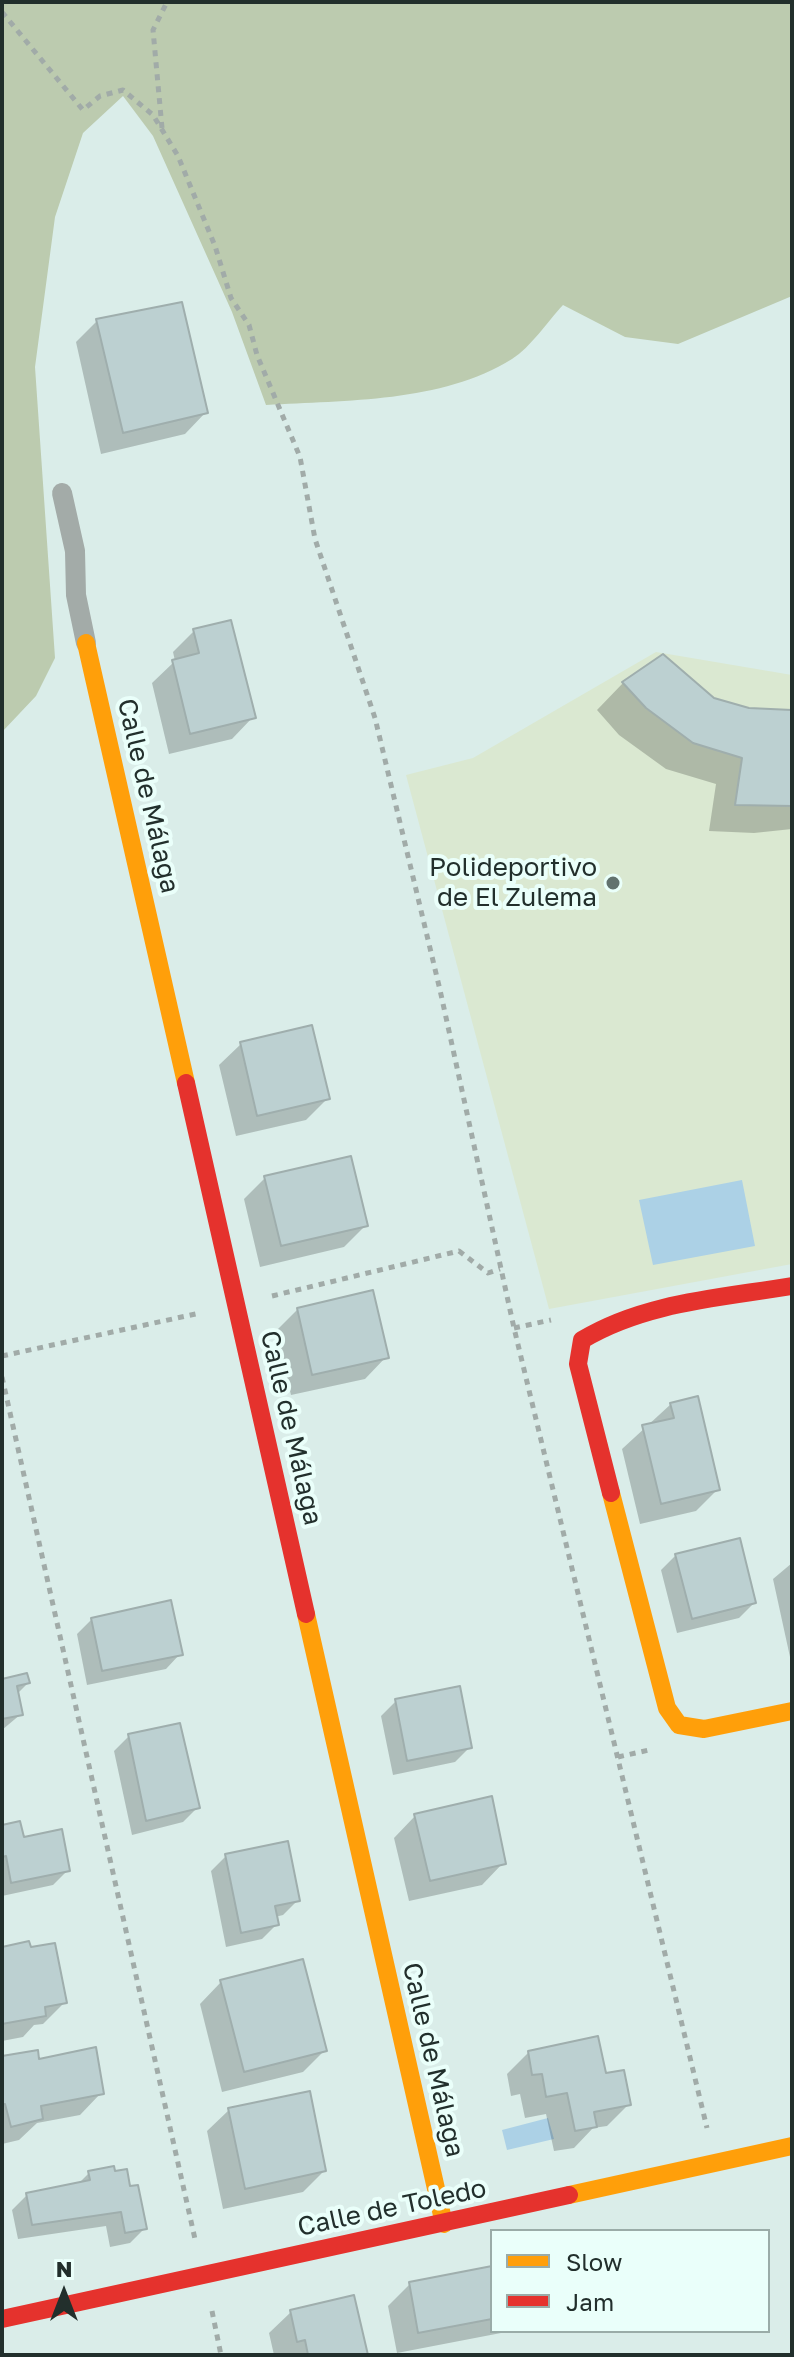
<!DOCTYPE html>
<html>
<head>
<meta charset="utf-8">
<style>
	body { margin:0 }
	#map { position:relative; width:794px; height:2357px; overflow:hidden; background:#daede9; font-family:"Golos Text",sans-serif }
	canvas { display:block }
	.frame { position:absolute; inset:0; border:4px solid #222f2c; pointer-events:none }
	.legend { position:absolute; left:490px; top:2229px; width:280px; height:104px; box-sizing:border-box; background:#eafffa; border:2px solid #9aaca8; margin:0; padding:10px 14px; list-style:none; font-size:24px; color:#222f2c }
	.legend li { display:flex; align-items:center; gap:16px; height:40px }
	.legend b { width:40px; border:2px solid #9aaca8 }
	.north { position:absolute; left:24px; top:2253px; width:80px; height:80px; -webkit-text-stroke:6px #eafffa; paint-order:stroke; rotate:0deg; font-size:22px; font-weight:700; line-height:32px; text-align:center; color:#222f2c }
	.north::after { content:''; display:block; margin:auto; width:28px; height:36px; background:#222f2c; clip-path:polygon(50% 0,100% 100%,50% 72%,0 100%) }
</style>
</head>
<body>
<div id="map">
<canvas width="794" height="2357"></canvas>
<div class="frame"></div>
<ul class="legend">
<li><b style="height:10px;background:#ff9f0a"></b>Slow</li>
<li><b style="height:10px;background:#e5322d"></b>Jam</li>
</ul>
<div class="north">N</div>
</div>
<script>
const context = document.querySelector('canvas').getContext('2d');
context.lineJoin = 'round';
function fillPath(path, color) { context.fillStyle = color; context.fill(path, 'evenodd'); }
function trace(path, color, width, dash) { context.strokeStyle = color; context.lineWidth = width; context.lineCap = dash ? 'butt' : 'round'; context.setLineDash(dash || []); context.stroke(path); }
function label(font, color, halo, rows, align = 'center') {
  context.font = font + ' "Golos Text",sans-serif'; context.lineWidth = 8; context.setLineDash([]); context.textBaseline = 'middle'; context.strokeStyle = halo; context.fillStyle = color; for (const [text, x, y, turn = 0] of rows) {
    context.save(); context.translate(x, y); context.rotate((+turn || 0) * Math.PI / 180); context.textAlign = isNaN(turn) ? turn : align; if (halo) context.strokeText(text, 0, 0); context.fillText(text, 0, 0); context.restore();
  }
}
fillPath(new Path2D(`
	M656,652l136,23v589l-243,45 -143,-534 67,-17z`), '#dae8d1');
fillPath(new Path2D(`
	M2,2h790v294l-114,48 -53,-7 -62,-32c-16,17 -32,42 -51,54 -71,44 -166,41 -246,46l-34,-93 -79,-176 -30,-40 -40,37 -28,84 -20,150 20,291 -19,38 -34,36z`), '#bccbaf');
fillPath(new Path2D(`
	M742,1180l13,66 -102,19 -14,-65z
	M548,2118l6,21 -47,11 -5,-20z`), '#acd1e6');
fillPath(new Path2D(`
	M97,321l109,91 -21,22 -84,20 -25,-112z
	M194,631l59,86 -21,22 -63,15 -17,-71 23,-22 -2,-9z
	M623,683l90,16 35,11 44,2v117l-38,4 -45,-2 7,-47 -50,-15 -47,-34 -22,-25z
	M241,1044l86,55 -21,21 -70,16 -17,-71z
	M265,1178l100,48 -21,21 -84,20 -16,-68z
	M298,1309l88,48 -21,22 -74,16 -15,-64z
	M671,1404l47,85 -22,22 -56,13 -18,-75z
	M676,1555l78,48 -15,15 -62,15 -16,-63z
	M792,1563v93l-2,1 -17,-78z
	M92,1619l88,35 -14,15 -79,16 -10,-51z
	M2,1681l26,2 -11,11 4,20 -19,16z
	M396,1701l74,46 -15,15 -62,13 -12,-59z
	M129,1736l69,71 -15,15 -51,13 -18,-84z
	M415,1816l88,47 -21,22 -73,16 -15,-63z
	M2,1827l20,13 46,30 -15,15 -51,11z
	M226,1856l72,44 -15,15 -8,2 2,7 -15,15 -36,8 -15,-76z
	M2,1949l63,53 -22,22 -9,1 -11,12 -21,4z
	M221,1982l104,68 -22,22 -81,20 -22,-88z
	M528,2053l76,22 25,29 -22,22 -14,2 -19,20 -20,3 -8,-37 -21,4 -5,-24 -9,2 -4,-22z
	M2,2058l36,4 63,31 -21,22 -43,8 -18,17 -17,4z
	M229,2110l95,61 -21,21 -80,17 -16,-78z
	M89,2173l40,16 16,39 -15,15 -20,4 -4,-21 -88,13 -6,-29 15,-15 50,-10z
	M492,2268v63h11l-2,2 -104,20 -9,-47 22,-22z
	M291,2312l75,43h-92l-5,-22z`), '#0003');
const building = new Path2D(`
	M182,302l26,111 -85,20 -27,-114z
	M231,620l25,98 -66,16 -18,-74 27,-7 -6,-24z
	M663,654l51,44 35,10 43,2v96l-57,-1 7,-47 -49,-15 -47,-35 -24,-26z
	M312,1025l18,74 -73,17 -17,-74z
	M351,1156l17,70 -87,20 -17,-70z
	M373,1290l16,68 -77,17 -15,-67z
	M698,1396l22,94 -59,14 -19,-79 32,-7 -4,-15z
	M740,1538l16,65 -64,16 -17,-65z
	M171,1600l12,55 -81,16 -11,-53z
	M27,1673l3,10 -13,3 6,29 -21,4v-40z
	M460,1686l12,62 -65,13 -12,-62z
	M180,1723l20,85 -54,13 -18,-87z
	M492,1796l14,68 -76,17 -16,-67z
	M20,1821l4,16 38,-8 8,42 -59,12 -5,-27 -4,1v-32z
	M288,1841l12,60 -25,5 4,19 -38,8 -16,-79z
	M29,1941l2,6 24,-4 12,60 -22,4 1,9 -44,8v-77z
	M303,1959l24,92 -83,21 -24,-92z
	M598,2036l8,37 18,-3 7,35 -37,7 3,15 -22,4 -8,-38 -21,4 -4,-23 -10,1 -4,-24z
	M96,2047l8,47 -63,12 2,13 -32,8 -6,-23h-3v-48l36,-6 1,9z
	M310,2091l16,80 -81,18 -17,-81z
	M114,2166l1,5 12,-2 3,17 8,-1 9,44 -22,4 -4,-21 -89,13 -6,-32 64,-13 -2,-9z
	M492,2266v53l-74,14 -9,-51z
	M354,2295l14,60h-60l-3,-15 -8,2 -7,-32z`);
fillPath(building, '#bcd0d1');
trace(building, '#9faead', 2);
trace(new Path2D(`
	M2,12l81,98 17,-14 23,-6 30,25 25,41 37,90 16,52 18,27 8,30 43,102 15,82 60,179 65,272 74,338 193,800
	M162,128l-9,-98 14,-28
	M272,1296l187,-45 29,22 12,-4
	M514,1328l37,-8
	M2,1356l198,-43
	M2,1377l193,862
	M618,1757l31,-7
	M212,2311l9,44`), '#a1aba8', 5, [6, 6]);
trace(new Path2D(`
	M62,493l13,58 1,44 10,48`), '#a3aba8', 20);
trace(new Path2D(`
	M86,643l100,440
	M611,1493l56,215 12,17 25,4 88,-18
	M306,1614l138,610
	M569,2195l223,-49`), '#ff9f0a', 18);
trace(new Path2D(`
	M186,1083l120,531
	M611,1493l-33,-129 4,-24c63,-38 139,-42 210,-54
	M2,2319l567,-124`), '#e5322d', 18);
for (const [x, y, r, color] of [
	[613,883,8,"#62726e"]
]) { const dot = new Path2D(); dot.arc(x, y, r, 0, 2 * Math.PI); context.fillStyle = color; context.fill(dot); trace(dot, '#eafffa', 3); }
label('26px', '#222f2c', '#eafffa', [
	["Calle de Málaga",148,796,77],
	["Calle de Málaga",291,1428,77],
	["Calle de Málaga",433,2060,77],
	["Calle de Toledo",392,2208,-12]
]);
label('26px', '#222f2c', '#eafffa', [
	["Polideportivo",597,868],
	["de El Zulema",597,898]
], 'right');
</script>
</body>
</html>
